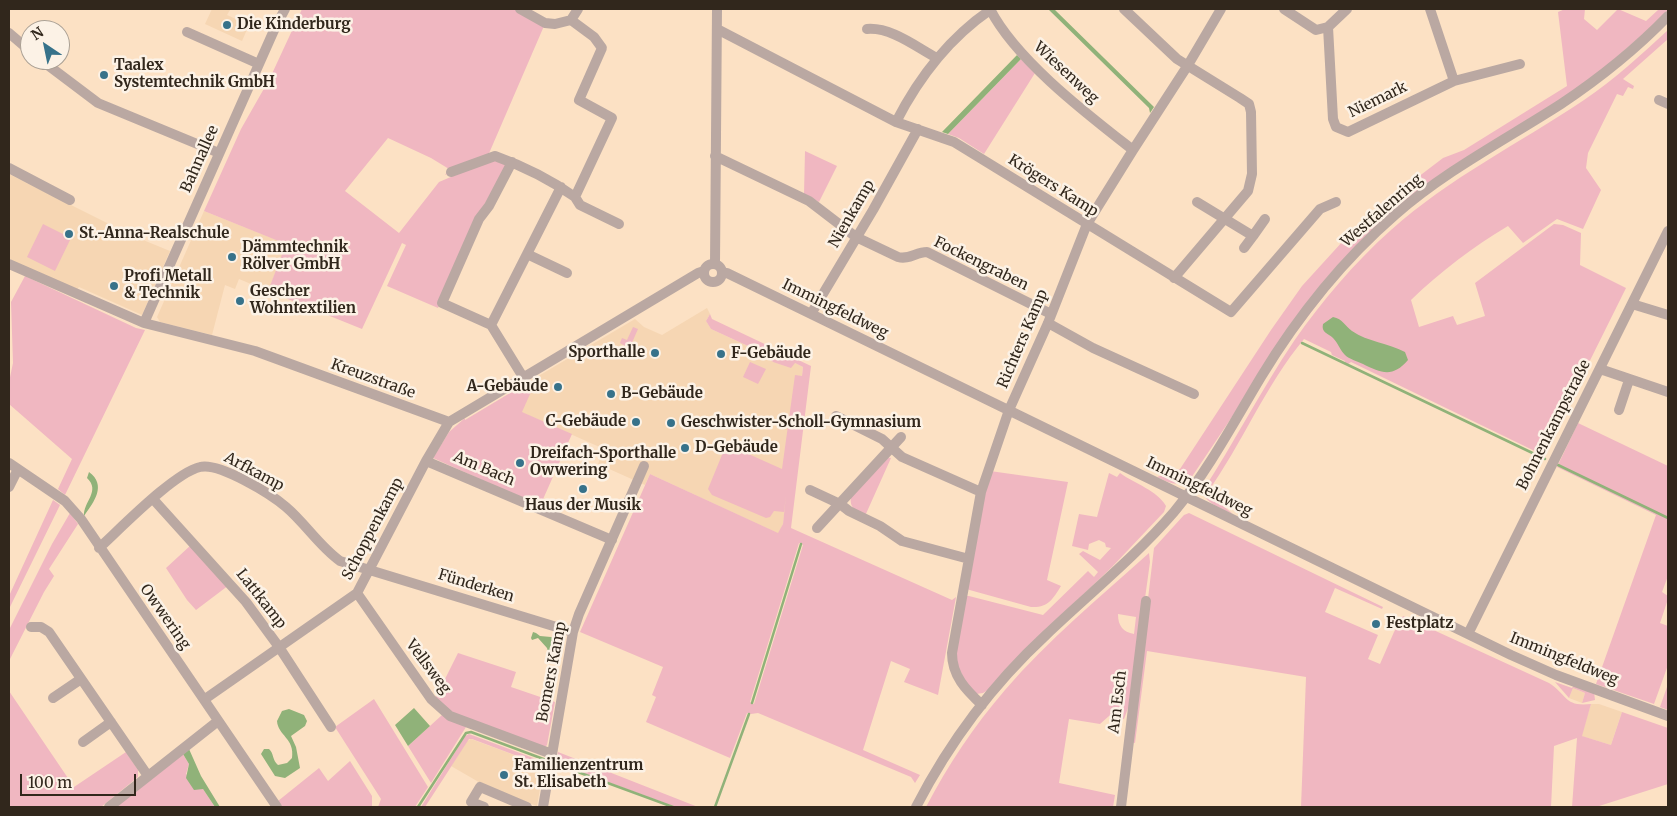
<!DOCTYPE html>
<html>
<head>
<meta charset="utf-8">
<style>
	body { margin:0 }
	#map { position:relative; width:1677px; height:816px; overflow:hidden; background:#fce1c4; font-family:Merriweather,serif }
	canvas { display:block }
	.frame { position:absolute; inset:0; border:10px solid #31271c; pointer-events:none }
	.north { position:absolute; left:20px; top:20px; width:50px; height:50px; box-sizing:border-box; background:#fcf2e6; border:1px solid #aba195; border-radius:50%; rotate:326deg; font-size:14px; font-weight:700; line-height:20px; text-align:center; color:#31271c }
	.north::after { content:''; display:block; margin:auto; width:18px; height:22px; background:#37728a; clip-path:polygon(50% 0,100% 100%,50% 72%,0 100%) }
	.scale { position:absolute; left:20px; top:774px; width:116px; height:22px; box-sizing:border-box; border:2px solid #31271c; border-top:0; padding-left:6px; font-size:15px; line-height:18px; white-space:nowrap; color:#31271c; -webkit-text-stroke:4px #fcf2e6; paint-order:stroke }
</style>
</head>
<body>
<div id="map">
<canvas width="1677" height="816"></canvas>
<div class="frame"></div>
<div class="north">N</div>
<div class="scale">100 m</div>
</div>
<script>
const context = document.querySelector('canvas').getContext('2d');
context.lineJoin = 'round';
function fillPath(path, color) { context.fillStyle = color; context.fill(path, 'evenodd'); }
function trace(path, color, width, dash) { context.strokeStyle = color; context.lineWidth = width; context.lineCap = dash ? 'butt' : 'round'; context.setLineDash(dash || []); context.stroke(path); }
function label(font, color, halo, rows, align = 'center') {
  context.font = font + ' Merriweather,serif'; context.lineWidth = 5; context.setLineDash([]); context.textBaseline = 'middle'; context.strokeStyle = halo; context.fillStyle = color; for (const [text, x, y, turn = 0] of rows) {
    context.save(); context.translate(x, y); context.rotate((+turn || 0) * Math.PI / 180); context.textAlign = isNaN(turn) ? turn : align; if (halo) context.strokeText(text, 0, 0); context.fillText(text, 0, 0); context.restore();
  }
}
fillPath(new Path2D(`
	M212,9h15l3,1 -3,5 22,10 -7,16 -37,-17z
	M9,174l100,50v2l61,25 -28,64 -63,-28 -2,3 -68,-31z
	M204,211l83,33 -19,47 -29,-12 -4,10 -10,-4 -13,50 -52,-13 -3,-5z
	M707,308l3,6 -4,7 5,8 50,23 12,10 22,1 8,4 -20,157 -4,10 -129,-60 -5,11 -47,-21 6,-15 -83,-37 13,-28 -4,-3 105,-62 9,8 18,8z
	M1573,688l12,5 -3,10 -13,-5z
	M1591,704h8l23,8 -11,33 -30,-9z
	M471,739l73,27 -7,40 -41,-14 -45,-26 16,-25z`), '#f6d6b3');
fillPath(new Path2D(`
	M302,9h213l29,17 -57,132 -10,2 -32,15 4,-6 -18,-11 -43,-20 -43,53 54,42 40,-51 40,-17 22,-6 6,7 -31,54 -38,88 -51,-22 19,-41 -4,-2 -40,86 -94,-38 18,-47 -82,-33 37,-82 29,-51z
	M1565,9h20l-1,10 13,11 21,-21 28,12 12,-11 -2,-1h12v1l-14,15 -65,56 -211,144 -138,180 -49,73c-11,10 -22,5 -34,-1l23,-8 91,-139 31,-44 51,-56 27,-24 63,-48 21,-8 103,-64 -9,-74z
	M1668,30v9l-45,40 11,7 -1,3 -5,-2 -5,9 -6,-2 -29,59 -2,15 15,22 -18,39 -26,-10 -34,24 -15,-17c-35,21 -67,45 -97,74l8,27 34,-11 4,9 28,-9 -10,-33 79,-59 9,1 18,8 -1,32 46,23 -83,167 -192,-93 -4,3 -3,-1 1,-3 -13,-6 -1,-3 -27,-13c-39,47 -62,105 -97,154l26,21c-11,-5 -26,-10 -31,-22 32,-49 59,-102 92,-151 28,-40 60,-78 97,-111 58,-52 129,-87 193,-130 31,-21 57,-45 84,-70z
	M1021,59l14,14 -51,81 -25,-16 -11,-4z
	M805,151l32,15 -18,36 -15,-8z
	M43,224l28,14 -16,33 -28,-14z
	M25,276l111,52 9,2 -80,165 -7,-6 14,-30 -63,-55v-22l4,-19 -2,-61z
	M710,314l2,5 99,47 -20,162 161,72 4,-3 -18,98 -34,-13 6,-13 -19,-8 -28,89 57,25 -5,8 -4,-6 -153,-64 -7,1 -4,-1 -17,45 -84,-36 10,-25 -4,-2 11,-28 -83,-35 70,-158 128,59 5,-9 3,-29 -2,17 -10,-1 -4,6 -4,1 -54,-23 -4,-6 16,-39 5,-3 6,1 47,21 13,-94 7,1 1,-9 -8,-4 -4,5 -18,-6 -12,-10 -50,-23 -5,-8zM799,543l4,2 -49,159 -4,-2z
	M633,327l5,2 -11,25 -5,-2 3,-6 -5,-3 2,-5 5,2z
	M750,362l16,7 -8,15 -15,-7z
	M530,381l5,2 -13,29 50,22 -32,72 -107,-48 16,-26 16,-14v2z
	M1578,423l90,43v110l-6,16 6,4v3l-8,24 8,3v39l-14,39 -58,-20 60,-169 -99,-48z
	M886,457l5,1 -26,58c-9,-5 -16,-8 -14,-19z
	M990,471l78,11 -21,98 14,6c-8,13 -13,22 -30,21l-65,-18 17,-91z
	M1109,473l8,4 3,-4c15,11 37,17 46,33l-2,6 -52,55 -68,65 -56,58 -5,3 -7,1 -6,-4 -16,-31 11,-63h4l74,19 45,-44 6,6 4,-5 -19,-18 4,-3 17,9 11,-12 -5,-1 -1,-4 -6,-3 -10,4 -1,6 -16,-4 7,-32 18,3z
	M53,500l7,5 -51,104v-13z
	M70,513l8,11 -29,45 5,7 -10,16 -35,69v-31l43,-86z
	M1189,513l194,94 -1,2 -47,-21 -10,24 53,23 -10,24 12,5 14,-32 9,-16 146,67c19,12 15,24 42,21l-9,32 29,9 11,-33 46,16v56l-72,23h-24l5,-69 -23,8 -3,61h-250l5,-130 -159,-26 -12,92 -4,-1 23,-194 30,-33z
	M191,545l38,40 -33,25 -9,-10 -21,-32z
	M1149,553l1,9 -19,138 -7,19 -15,-3 -9,8 -31,-5 -10,64 56,12 -2,12h-187c22,-42 48,-81 79,-117 43,-50 95,-93 144,-137zM1118,614l18,3 -2,17c-11,-2 -16,-8 -16,-20z
	M458,653l58,19 -5,15 44,15 -8,43 -2,2 -86,-30 -24,-18z
	M1555,682l17,6 2,-3 20,7 1,8 -13,3 3,-10 -12,-5 -4,10z
	M1668,684v26l-8,-3z
	M9,691l65,96 52,-35 12,18v7l-37,30h-92z
	M374,699l54,88 -13,20h-37l3,-8 -46,-72z
	M442,715l24,12 -35,56 -23,-37z
	M469,734l75,28v4l-72,-27h-3l-44,68h-4l44,-71z
	M558,752l140,55h-22l-120,-44z
	M183,754l6,10 -3,10 17,15 12,18h-99z
	M350,761l22,35v11h-90l-4,-6 41,-33 9,13z`), '#f0b7c1');
fillPath(new Path2D(`
	M1048,9h6l100,98 -4,6 -1,-5z
	M1017,55l4,4 -73,75 -6,-2z
	M1333,317c10,2 12,9 19,14 16,11 36,12 53,21l3,8c-15,18 -27,13 -45,4 -6,-3 -14,-5 -18,-9 -5,-5 -7,-12 -12,-17 -5,-5 -12,-5 -10,-14z
	M89,472c18,13 5,30 -5,44 -1,-14 17,-25 3,-38z
	M533,632l3,1 4,3 11,1 7,4 2,6 -5,12 -5,-1 -3,-10 -9,-10 -6,2 -1,-2z
	M414,708l16,18 -22,20 -13,-21z
	M289,709l15,6 3,6 -2,5 -14,10 5,11 4,21 -15,10 -10,-2 -14,-22 3,-5h5c5,4 3,11 9,16l9,-2 5,-5c3,-20 -14,-22 -15,-37l5,-10z
	M189,749l12,27 19,31h-5l-12,-18 -9,1 -8,-12 3,-14 -6,-10z`), '#90b279');
trace(new Path2D(`
	M1302,343l243,116
	M1558,465l110,53
	M752,703l49,-159
	M556,764l117,43
	M418,807l48,-74 5,-1 75,28
	M715,807l34,-93`), '#90b279', 2.5);
trace(new Path2D(`
	M520,9l25,14 10,1 16,-4
	M990,9c26,51 97,105 143,141
	M1124,9l53,50 63,39 9,6 2,8 1,62 -4,17 -74,87
	M1284,9l32,21 12,-3 5,92 3,8 12,5 106,-51 66,-17
	M1430,9l24,72
	M1328,27l19,-18
	M717,29l179,93 58,20 277,170 89,-103 16,-7
	M867,29c25,-2 49,18 70,29
	M187,32l72,32
	M9,33l21,18
	M41,60l57,43 121,50
	M1659,100l9,4
	M896,122c23,-45 52,-83 94,-112
	M715,156l94,45 47,36 42,20c11,3 18,-5 29,-5l124,62
	M9,168l61,32
	M451,172l44,-16c28,10 56,24 80,41l37,-79 -33,-18 23,-52 -8,-11 -23,-17 7,-11
	M575,197l5,8 39,19
	M1197,202l56,34 12,-17
	M1244,248l9,-12
	M527,254l40,19
	M704 273a9 9 0 1 1 18 0a9 9 0 1 1-18 0Z
	M9,264l135,59 111,28 194,71
	M715,264l2,-255
	M722,273h5l784,382 45,20 112,41
	M1632,304l36,11
	M811,314l62,-104 45,-81
	M144,323l131,-295 10,-19
	M1048,323l45,25 101,46
	M491,325l-49,-22 37,-84 10,-13 23,-44
	M1600,369l68,23
	M523,377l-32,-52 70,-138
	M1619,410l10,-30
	M836,416l46,23 20,18 79,35
	M426,461l186,79
	M9,463l56,38 16,18 196,288
	M9,487l9,-18
	M810,490l30,14 9,7 31,15 22,15 67,18
	M153,499l93,103 33,45 52,80
	M817,528l84,-91
	M99,548c22,-20 75,-75 101,-81 19,-5 71,27 86,40 19,16 33,39 54,54l233,71
	M357,593l74,106 19,17 102,38
	M31,627h10l8,5 99,144
	M1468,634l200,-403
	M53,698l28,-19
	M205,699l152,-106 69,-132 23,-39 249,-149 6,-2
	M982,705c-16,-15 -30,-29 -30,-52l29,-161 28,-82 39,-87 39,-99 46,-74 55,-85 33,-56
	M83,742l28,-20
	M109,807l109,-86
	M484,807l-13,-5 9,-15 47,20
	M543,807l30,-175 6,-18 65,-148
	M916,807c33,-64 77,-123 130,-172 43,-41 89,-78 128,-123 34,-41 60,-90 87,-135 37,-61 81,-116 134,-162 50,-44 110,-75 166,-111 39,-26 75,-55 107,-88
	M1121,807l25,-206`), '#baa8a2', 10);
for (const [x, y, r, color] of [
	[227,25,5,"#37728a"],
	[104,75,5,"#37728a"],
	[69,234,5,"#37728a"],
	[232,257,5,"#37728a"],
	[114,286,5,"#37728a"],
	[240,301,5,"#37728a"],
	[655,353,5,"#37728a"],
	[721,354,5,"#37728a"],
	[558,387,5,"#37728a"],
	[611,394,5,"#37728a"],
	[636,422,5,"#37728a"],
	[671,423,5,"#37728a"],
	[685,448,5,"#37728a"],
	[520,463,5,"#37728a"],
	[583,489,5,"#37728a"],
	[1376,624,5,"#37728a"],
	[504,775,5,"#37728a"]
]) { const dot = new Path2D(); dot.arc(x, y, r, 0, 2 * Math.PI); context.fillStyle = color; context.fill(dot); trace(dot, '#fcf2e6', 2); }
label('bold 15px', '#31271c', '#fcf2e6', [
	["Die Kinderburg",237,25],
	["Taalex",114,66],
	["Systemtechnik GmbH",114,83],
	["St.-Anna-Realschule",79,234],
	["Dämmtechnik",242,248],
	["Rölver GmbH",242,265],
	["Profi Metall",124,277],
	["& Technik",124,294],
	["Gescher",250,292],
	["Wohntextilien",250,309],
	["Sporthalle",645,353,"right"],
	["F-Gebäude",731,354],
	["A-Gebäude",548,387,"right"],
	["B-Gebäude",621,394],
	["C-Gebäude",626,422,"right"],
	["Geschwister-Scholl-Gymnasium",681,423],
	["D-Gebäude",695,448],
	["Dreifach-Sporthalle",530,454],
	["Owwering",530,471],
	["Haus der Musik",583,506,"center"],
	["Festplatz",1386,624],
	["Familienzentrum",514,766],
	["St. Elisabeth",514,783]
], 'left');
label('15px', '#31271c', '#fcf2e6', [
	["Wiesenweg",1066,73,43],
	["Niemark",1378,100,-26],
	["Bahnallee",200,159,-66],
	["Krögers Kamp",1053,186,32],
	["Westfalenring",1382,211,-41],
	["Nienkamp",852,214,-60],
	["Fockengraben",981,264,26],
	["Immingfeldweg",835,309,26],
	["Richters Kamp",1023,339,-67],
	["Kreuzstraße",373,379,20],
	["Bohnenkampstraße",1554,425,-63],
	["Am Bach",484,469,23],
	["Arfkamp",254,472,28],
	["Immingfeldweg",1199,487,26],
	["Schoppenkamp",373,529,-62],
	["Fünderken",476,586,17],
	["Lattkamp",261,599,52],
	["Owwering",165,617,55],
	["Immingfeldweg",1564,659,22],
	["Vellsweg",428,667,53],
	["Bomers Kamp",552,672,-79],
	["Am Esch",1118,702,-83]
]);
</script>
</body>
</html>
